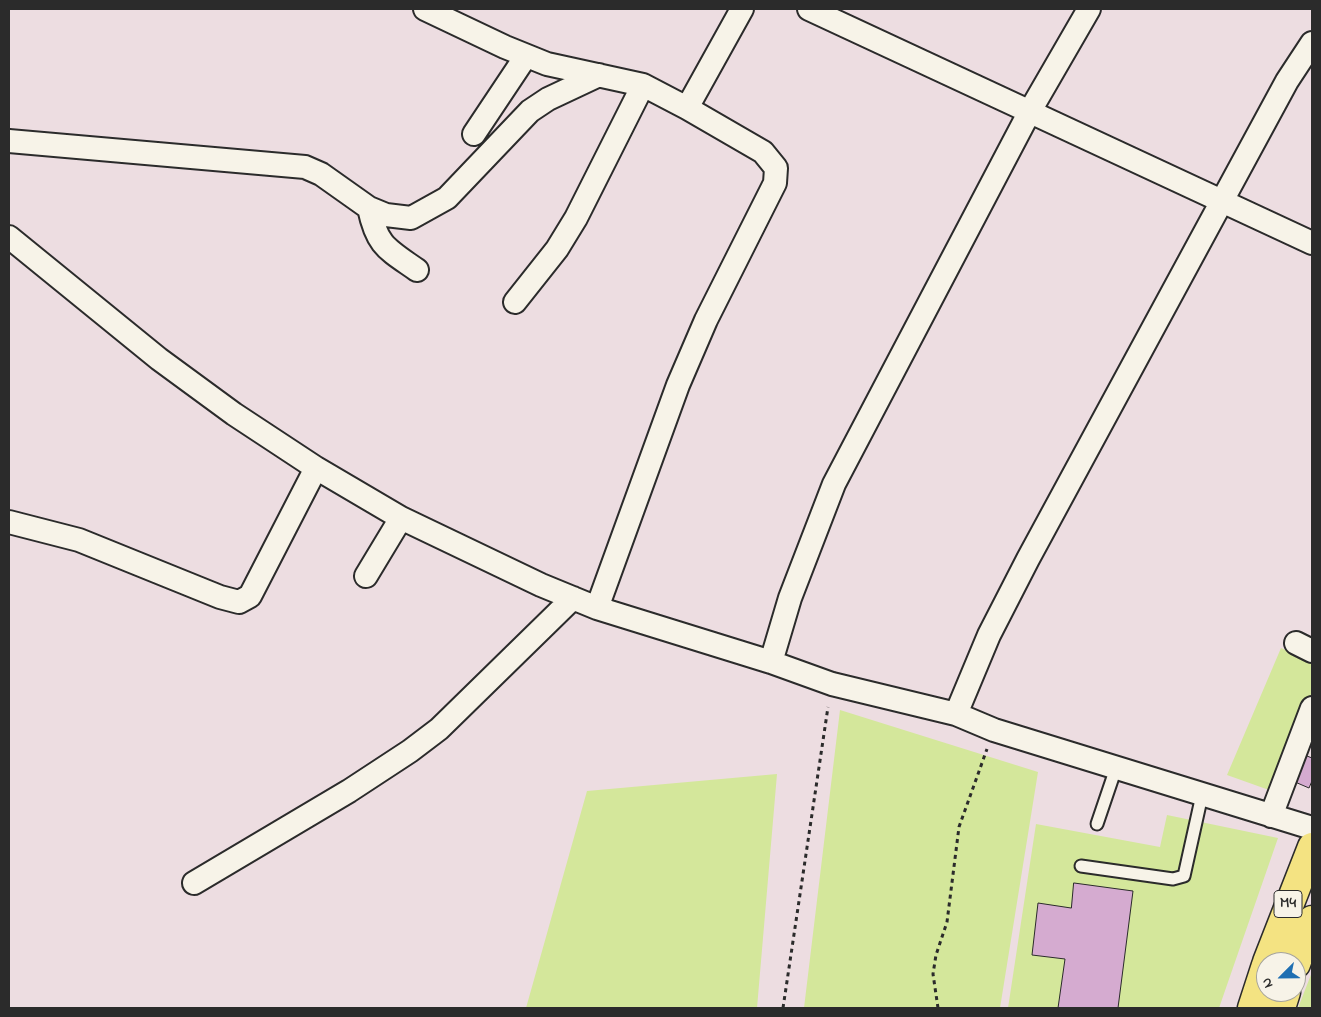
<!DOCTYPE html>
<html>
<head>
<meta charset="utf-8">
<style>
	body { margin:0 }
	#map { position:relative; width:1321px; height:1017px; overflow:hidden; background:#eddde1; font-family:"Indie Flower",sans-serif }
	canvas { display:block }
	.frame { position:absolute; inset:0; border:10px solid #2b2b2b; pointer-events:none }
	.north { position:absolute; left:1256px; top:952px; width:50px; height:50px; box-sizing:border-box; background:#f7f3e8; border:1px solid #a5a39c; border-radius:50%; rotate:247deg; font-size:14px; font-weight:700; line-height:20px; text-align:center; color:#2b2b2b }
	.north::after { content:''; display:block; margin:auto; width:18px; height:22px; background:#1f6fb2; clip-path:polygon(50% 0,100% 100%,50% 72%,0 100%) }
</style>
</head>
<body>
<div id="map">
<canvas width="1321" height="1017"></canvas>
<div class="frame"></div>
<div class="north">N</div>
</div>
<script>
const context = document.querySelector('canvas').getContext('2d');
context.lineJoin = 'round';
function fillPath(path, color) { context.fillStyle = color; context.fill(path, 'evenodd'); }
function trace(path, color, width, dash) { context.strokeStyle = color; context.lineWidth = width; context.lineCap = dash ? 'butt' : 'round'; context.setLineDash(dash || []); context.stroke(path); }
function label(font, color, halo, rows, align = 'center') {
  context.font = font + ' "Indie Flower",sans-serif'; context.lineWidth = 4; context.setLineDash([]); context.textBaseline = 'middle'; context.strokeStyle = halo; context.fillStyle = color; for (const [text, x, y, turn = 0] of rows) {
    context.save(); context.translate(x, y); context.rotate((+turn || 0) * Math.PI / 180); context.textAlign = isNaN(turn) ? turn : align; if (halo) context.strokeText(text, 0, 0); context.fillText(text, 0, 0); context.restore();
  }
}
fillPath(new Path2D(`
	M1281,648l31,14v30l-43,98 -42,-15z
	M840,710l198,62 -38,236h-196z
	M777,774l-20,234h-231l61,-217z
	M1167,815l111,23 -59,170h-211l28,-184 124,23z
	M1312,972v36h-14z`), '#d4e79b');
const building = new Path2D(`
	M1307,756l5,2v23l-3,7 -14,-6z
	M1074,883l59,8 -15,117h-60l7,-49 -33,-4 6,-52 33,5z`);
fillPath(building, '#d5abd0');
trace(building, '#2b2b2b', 1);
const lane = new Path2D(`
	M1097,824l19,-56
	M1081,866l92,13 11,-3 18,-81`);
const street = new Path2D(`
	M425,9l80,38 42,17 96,21 44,23 76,44 13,16 -1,15 -69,137 -28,65 -81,223
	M809,9l503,234
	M687,108l55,-99
	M474,134l52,-78
	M9,141l296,26 16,7 48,34 17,7 25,3 36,-20 83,-87 18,-12 51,-24
	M369,208c8,38 18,41 48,62
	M9,237l150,122 75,55 82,54 85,50 140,67 56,23 174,54 61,22 124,30 38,16 318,98
	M515,302l42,-53 19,-31 67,-133
	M9,522l70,18 141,57 19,5 11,-6 66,-128
	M366,576l35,-58
	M1296,643l16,8
	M771,662l19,-64 44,-114 196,-373 59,-102
	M956,714l33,-79 39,-76 259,-478 25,-38
	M1271,816l41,-108
	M194,883l155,-92 61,-40 29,-22 134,-131`);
const highway = new Path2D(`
	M1267,962l45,-115
	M1296,964l16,-44
	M1252,1008l14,-43
	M1281,1008l5,-16`);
trace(lane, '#2b2b2b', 15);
trace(street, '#2b2b2b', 26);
trace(highway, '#2b2b2b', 31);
trace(new Path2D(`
	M783,1008l45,-301
	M938,1008l-5,-34 3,-19 11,-33 12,-95 28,-78`), '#2b2b2b', 3, [4, 4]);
trace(lane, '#f7f3e8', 11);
trace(street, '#f7f3e8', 22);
trace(highway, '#f4e382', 28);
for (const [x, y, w] of [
	[1288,904,28]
]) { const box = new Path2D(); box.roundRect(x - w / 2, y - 13.5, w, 27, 4); context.fillStyle = '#f7f3e8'; context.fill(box); trace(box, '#2b2b2b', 1); }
label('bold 16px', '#2b2b2b', null, [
	["M4",1288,904]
]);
</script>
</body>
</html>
